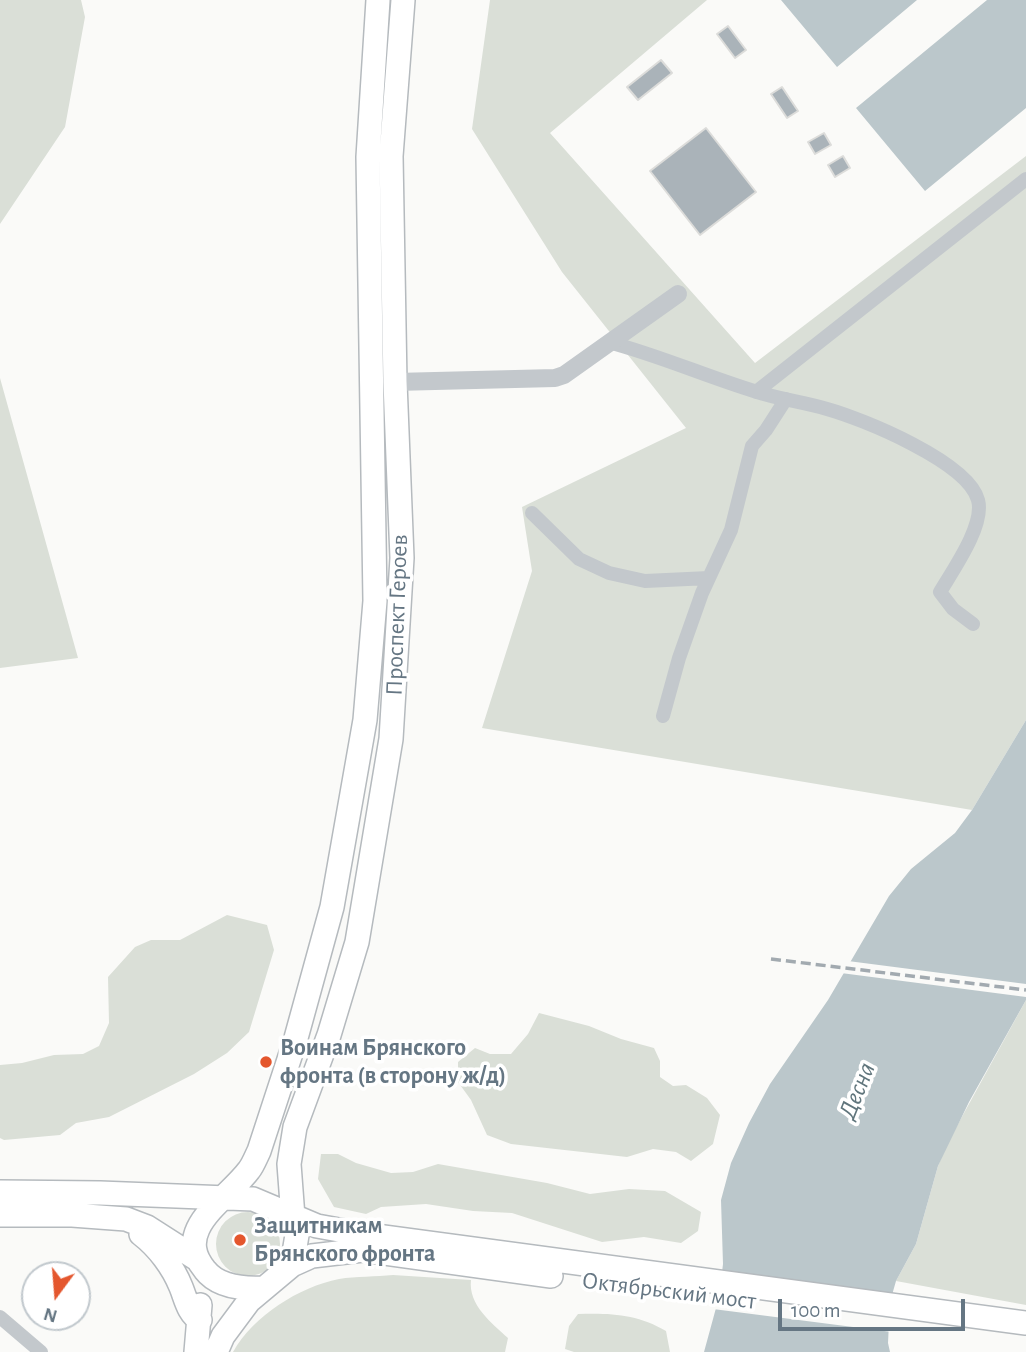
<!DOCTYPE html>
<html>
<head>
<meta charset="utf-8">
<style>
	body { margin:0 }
	#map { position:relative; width:1026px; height:1352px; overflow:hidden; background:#fafaf8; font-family:"Alegreya Sans",sans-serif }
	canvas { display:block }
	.north { position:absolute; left:21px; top:1261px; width:70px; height:70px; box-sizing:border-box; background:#fff; border:2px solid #c1c8cd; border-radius:50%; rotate:196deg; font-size:19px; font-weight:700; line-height:28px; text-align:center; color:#657683 }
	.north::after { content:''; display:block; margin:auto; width:24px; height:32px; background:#e4572e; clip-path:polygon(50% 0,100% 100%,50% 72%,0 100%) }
	.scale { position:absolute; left:778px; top:1299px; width:187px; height:32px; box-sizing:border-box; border:4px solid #657683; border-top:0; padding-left:9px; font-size:21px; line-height:24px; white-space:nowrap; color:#657683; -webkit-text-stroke:5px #fff; paint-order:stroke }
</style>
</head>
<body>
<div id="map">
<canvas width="1026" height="1352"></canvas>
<div class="north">N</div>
<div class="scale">100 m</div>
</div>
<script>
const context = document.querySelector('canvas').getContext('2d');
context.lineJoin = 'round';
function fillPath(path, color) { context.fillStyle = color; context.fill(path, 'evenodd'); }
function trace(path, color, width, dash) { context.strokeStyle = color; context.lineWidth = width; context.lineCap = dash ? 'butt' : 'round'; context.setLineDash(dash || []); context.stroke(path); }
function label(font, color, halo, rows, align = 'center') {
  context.font = font + ' "Alegreya Sans",sans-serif'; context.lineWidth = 7; context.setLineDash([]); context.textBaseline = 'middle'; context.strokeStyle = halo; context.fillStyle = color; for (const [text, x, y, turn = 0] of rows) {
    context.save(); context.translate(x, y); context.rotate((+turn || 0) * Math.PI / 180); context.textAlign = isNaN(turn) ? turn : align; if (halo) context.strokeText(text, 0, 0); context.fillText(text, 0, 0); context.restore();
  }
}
fillPath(new Path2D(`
	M0,0h81l4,17 -20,110 -65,97z
	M490,0h217l-157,133 205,230 271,-207v564l-54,90 -490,-82 50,-157 -10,-64 164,-79 -124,-156 -90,-143z
	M0,378l78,280 -78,10z
	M227,915l40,10 7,25 -25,82 -22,21 -33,21 -85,43 -33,6 -16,12 -56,5 -4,-2v-73l22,-2 32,-8 29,-1 16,-8 10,-23 -1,-46 27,-30 16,-7h29z
	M1026,1000v305l-130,-24 20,-37 22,-78 9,-22z
	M539,1013l50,13 32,13 33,9 6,13v16l13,9 13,-1 21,13 13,17 -7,29 -22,17 -15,-9 -23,-3 -26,8 -116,-13 -24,-9 -16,-35 -13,-18v-20l17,-14 15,6h21l17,-20z
	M321,1154h17l18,9 35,10 22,-1 25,-8 109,19 43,11 39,-5 36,2 36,21 -3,19 -17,12 -37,-6 -42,5 -90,-29 -39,-2 -47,-7 -45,3 -15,7 -32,-7 -16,-28z
	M216 1244a32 32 0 1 1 64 0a32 32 0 1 1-64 0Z
	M393,1275l78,5c-3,25 21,43 37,58l-3,14h-272c20,-36 66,-65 106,-73 17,-3 37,-2 54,-4z
	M578,1314c33,-1 59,0 88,17l4,21h-96l-9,-3 4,-23z`), '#dadfd7');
fillPath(new Path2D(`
	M781,0h136l-80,67z
	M987,0h39v108l-101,83 -69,-83z
	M1026,720v280l-57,102 -31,64 -22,78 -20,37 -6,21 -2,41 2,9h-186l15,-55 4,-33 -2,-64 10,-37 18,-40 21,-39 58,-84 61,-104 22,-27 44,-36 17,-23z`), '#bbc7cb');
fillPath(new Path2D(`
	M848,961l178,23v13l-185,-24z
	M719,1272l175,31 -2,29 -179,-23z`), '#fafaf8');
const building = new Path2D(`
	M728,26l18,24 -11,8 -18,-24z
	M661,60l11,13 -34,27 -11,-13z
	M782,87l16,24 -11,7 -16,-24z
	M706,128l50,64 -56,43 -50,-64z
	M824,133l7,12 -16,9 -7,-12z
	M843,156l7,12 -15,9 -7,-12z`);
fillPath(building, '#aab3b9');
trace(building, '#dcdcda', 2);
const primary = new Path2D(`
	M0,1192l100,1 153,6 64,27 44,8 665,89
	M0,1215h72l54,4 21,8 50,32
	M141,1234c17,13 32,33 40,53 5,12 7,26 19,33
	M292,1265l5,-30 -4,-18 -4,-53 6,-37 34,-92 28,-93 34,-203 11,-181 -7,-176 -4,-226 12,-156
	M264,1288c-20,1 -46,-1 -59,-18 -34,-41 22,-70 44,-100 4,-5 7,-13 10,-19l37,-113 36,-131 33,-187 10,-119 -7,-444 10,-157
	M196,1352l4,-47
	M216,1352l7,-16 26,-35 43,-36 20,-9 51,-6 188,26`);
trace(primary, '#b5babe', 26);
trace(new Path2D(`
	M608,342c50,13 97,34 146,49 24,8 49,11 73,18 36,10 141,53 151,91 7,25 -25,70 -38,92l13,17 20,15
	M756,392l270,-213
	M532,513l47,46 30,14 36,8 64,-3
	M663,716l16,-58 23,-65 29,-63 21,-84 14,-16 20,-31
	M0,1317l41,35`), '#c3c8cc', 14);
trace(new Path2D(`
	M395,382l160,-4 9,-3 114,-81`), '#c3c8cc', 18);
trace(primary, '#fff', 23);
trace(new Path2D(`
	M771,959l255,31`), '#a2aab0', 3.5, [10, 5]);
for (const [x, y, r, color] of [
	[266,1062,7,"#e4572e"],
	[240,1240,7,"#e4572e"]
]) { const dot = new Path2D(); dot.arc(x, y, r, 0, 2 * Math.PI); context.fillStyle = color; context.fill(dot); trace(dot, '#fff', 2.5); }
label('24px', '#657683', '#fff', [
	["Проспект Героев",397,615,-88],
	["Октябрьский мост",669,1291,7]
]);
label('bold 24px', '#657683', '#fff', [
	["Воинам Брянского",280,1048],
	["фронта (в сторону ж/д)",280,1076],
	["Защитникам",254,1226],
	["Брянского фронта",254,1254]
], 'left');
label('italic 26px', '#60757c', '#fff', [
	["Десна",857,1091,-68]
]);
</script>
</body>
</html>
